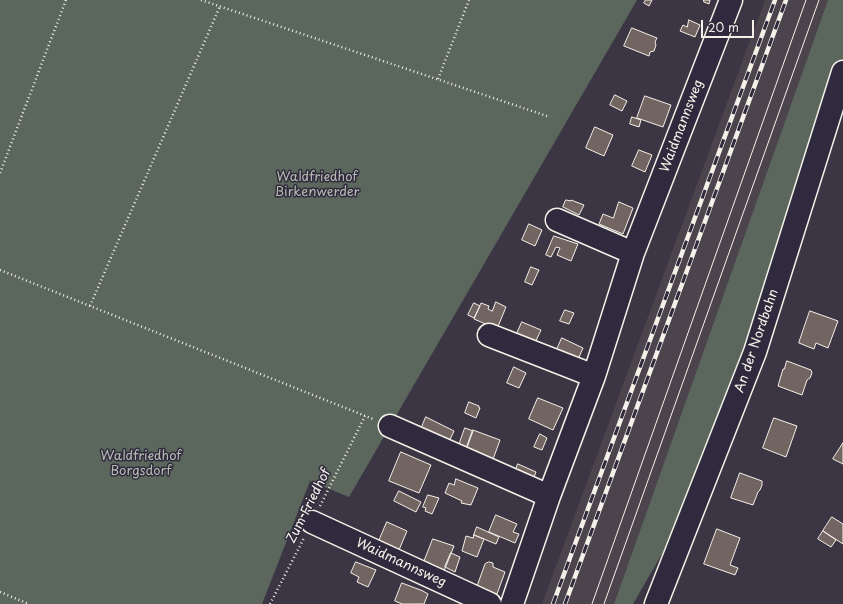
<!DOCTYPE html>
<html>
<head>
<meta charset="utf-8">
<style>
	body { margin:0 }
	#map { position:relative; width:843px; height:604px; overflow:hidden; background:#3c3644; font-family:"Playpen Sans",sans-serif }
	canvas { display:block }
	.scale { position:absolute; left:701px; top:20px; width:53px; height:18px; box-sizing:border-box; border:2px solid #f4f1e8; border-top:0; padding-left:5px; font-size:12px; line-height:14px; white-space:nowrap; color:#f4f1e8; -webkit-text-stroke:3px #2f2a3d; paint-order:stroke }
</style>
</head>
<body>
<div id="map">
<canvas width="843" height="604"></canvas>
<div class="scale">20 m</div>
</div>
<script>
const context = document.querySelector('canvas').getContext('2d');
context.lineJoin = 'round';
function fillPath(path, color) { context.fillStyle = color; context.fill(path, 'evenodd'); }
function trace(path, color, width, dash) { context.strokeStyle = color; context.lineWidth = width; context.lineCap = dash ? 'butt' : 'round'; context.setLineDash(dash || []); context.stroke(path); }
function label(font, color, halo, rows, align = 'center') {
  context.font = font + ' "Playpen Sans",sans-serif'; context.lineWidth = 3; context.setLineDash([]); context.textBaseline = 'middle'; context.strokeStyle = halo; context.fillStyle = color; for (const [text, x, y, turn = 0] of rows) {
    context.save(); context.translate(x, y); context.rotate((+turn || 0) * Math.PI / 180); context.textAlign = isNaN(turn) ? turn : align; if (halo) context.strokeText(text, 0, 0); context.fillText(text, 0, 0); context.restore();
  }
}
fillPath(new Path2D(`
	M765,0h63l-214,604h-72z`), '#4c444d');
fillPath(new Path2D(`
	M0,0h637l-288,497 -39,-16 -48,123h-262z
	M828,0h15v90l-162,431 -48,83h-19z`), '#5b675c');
const building = new Path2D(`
	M646,0h6l-3,6 -5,-3z
	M704,0h6l-1,4 -5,-2z
	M689,20l11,5 -5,12 -15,-6 3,-6 4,2z
	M632,28l25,10 -2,4 1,3 -2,6 -4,1 -1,4 -25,-10z
	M615,95l12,6 -5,10 -12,-6z
	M645,96l26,9 -8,22 -26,-9z
	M632,117l9,3 -2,7 -9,-3z
	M595,127l18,8 -9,21 -18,-8z
	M639,150l13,5 -7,17 -13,-6z
	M566,200l5,1v-1l13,5 -5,10 -16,-8z
	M619,202l14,6 -10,26 -24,-10 4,-10 10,4z
	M529,224l13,6 -7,16 -13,-6z
	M554,236l24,8 -7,17 -14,-6 3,-7 -4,-1 -5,10 -5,-2z
	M531,267l8,3 -7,15 -7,-3z
	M496,302l10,5 -9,22 -23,-10 7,-16 8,3 -1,3 4,2z
	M474,303l6,3 -6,12 -6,-3z
	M565,310l9,3 -5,11 -9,-3z
	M810,311l28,10 -10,27 -12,-5 -2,6 -15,-6z
	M522,322l19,8 -7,15 -18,-9z
	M562,338l21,10 -7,16 -21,-10z
	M787,361l24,9 1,3 -2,5 -3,2 -5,15 -24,-9 5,-17h1z
	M514,367l12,6 -7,15 -12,-5z
	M538,398l25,10 -10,22 -24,-11z
	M469,402l10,4v2h1l-4,10 -11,-5z
	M426,417l28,14 -7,15 -28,-12z
	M774,418l23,8 -11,31 -23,-9z
	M465,428l8,3 -8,22 -8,-2z
	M473,430l27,10 -9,25 -27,-10z
	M540,434l7,4 -5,12 -8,-3z
	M843,443v21l-10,-5z
	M401,452l30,13 -12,28 -30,-12z
	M518,464l18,8 -4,10 -18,-8z
	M740,473l22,8v4l-2,5 -2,2 -5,13 -22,-7z
	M456,479l22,9 -7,17 -10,-2 1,-2 -17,-8 4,-10 5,2z
	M399,491l22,11 -5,10 -22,-11z
	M428,495l11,3 -7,16 -7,-3 1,-3 -3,-1z
	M496,515l21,9 -4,8 6,2 -4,9 -26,-11z
	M832,517l11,7v20l-20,-13z
	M387,522l20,9 -8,19 -20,-9z
	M477,527l22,10 -3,7 -22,-9z
	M717,529l23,9 -10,27 8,3 -3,7 -31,-11z
	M823,531l13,9 -5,7 -13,-8z
	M474,535l10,4 -7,18 -15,-6 4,-15 7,2z
	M433,539l21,7 -10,25 -20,-9z
	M451,553l9,4 -5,15 -10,-5z
	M356,562l20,8 -8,17 -11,-5 2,-5 -8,-4z
	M489,562l4,1v4l12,5 -8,22 -20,-8 8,-22z
	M402,583l21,8 5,3 -4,10h-22l-7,-3z`);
fillPath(building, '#726561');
trace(building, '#f4f1e8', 1);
const minor = new Path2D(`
	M557,220l76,33
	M489,335l105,41
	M390,426l159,70
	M312,522l178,82
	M512,604l37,-108 45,-120 39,-123 98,-253
	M656,604l99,-252 88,-280`);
trace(minor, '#f4f1e8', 25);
trace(new Path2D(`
	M201,0l349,117
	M438,79l31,-79
	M0,173l66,-173
	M0,270l373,149
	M90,306l130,-300
	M320,506l45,-90
	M0,592l29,12
	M270,604l34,-66`), '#f4f1e8', 2.5, [1, 3]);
trace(minor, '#2f2a3d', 22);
trace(new Path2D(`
	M592,604l214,-604
	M604,604l215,-604`), '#f4f1e8', 1);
const rail = new Path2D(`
	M553,604l222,-604
	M565,604l221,-604`);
trace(rail, '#f4f1e8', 4.5);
trace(rail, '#2f2a3d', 3, [9]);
label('13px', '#f4f1e8', '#2f2a3d', [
	["Waidmannsweg",682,126,-69],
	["An der Nordbahn",757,341,-71],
	["Zum Friedhof",309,506,-63],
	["Waidmannsweg",401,563,25]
]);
label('13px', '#b7bab0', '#2f2a3d', [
	["Waldfriedhof",317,177],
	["Birkenwerder",317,192],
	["Waldfriedhof",141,456],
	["Borgsdorf",141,471]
]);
</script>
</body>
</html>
